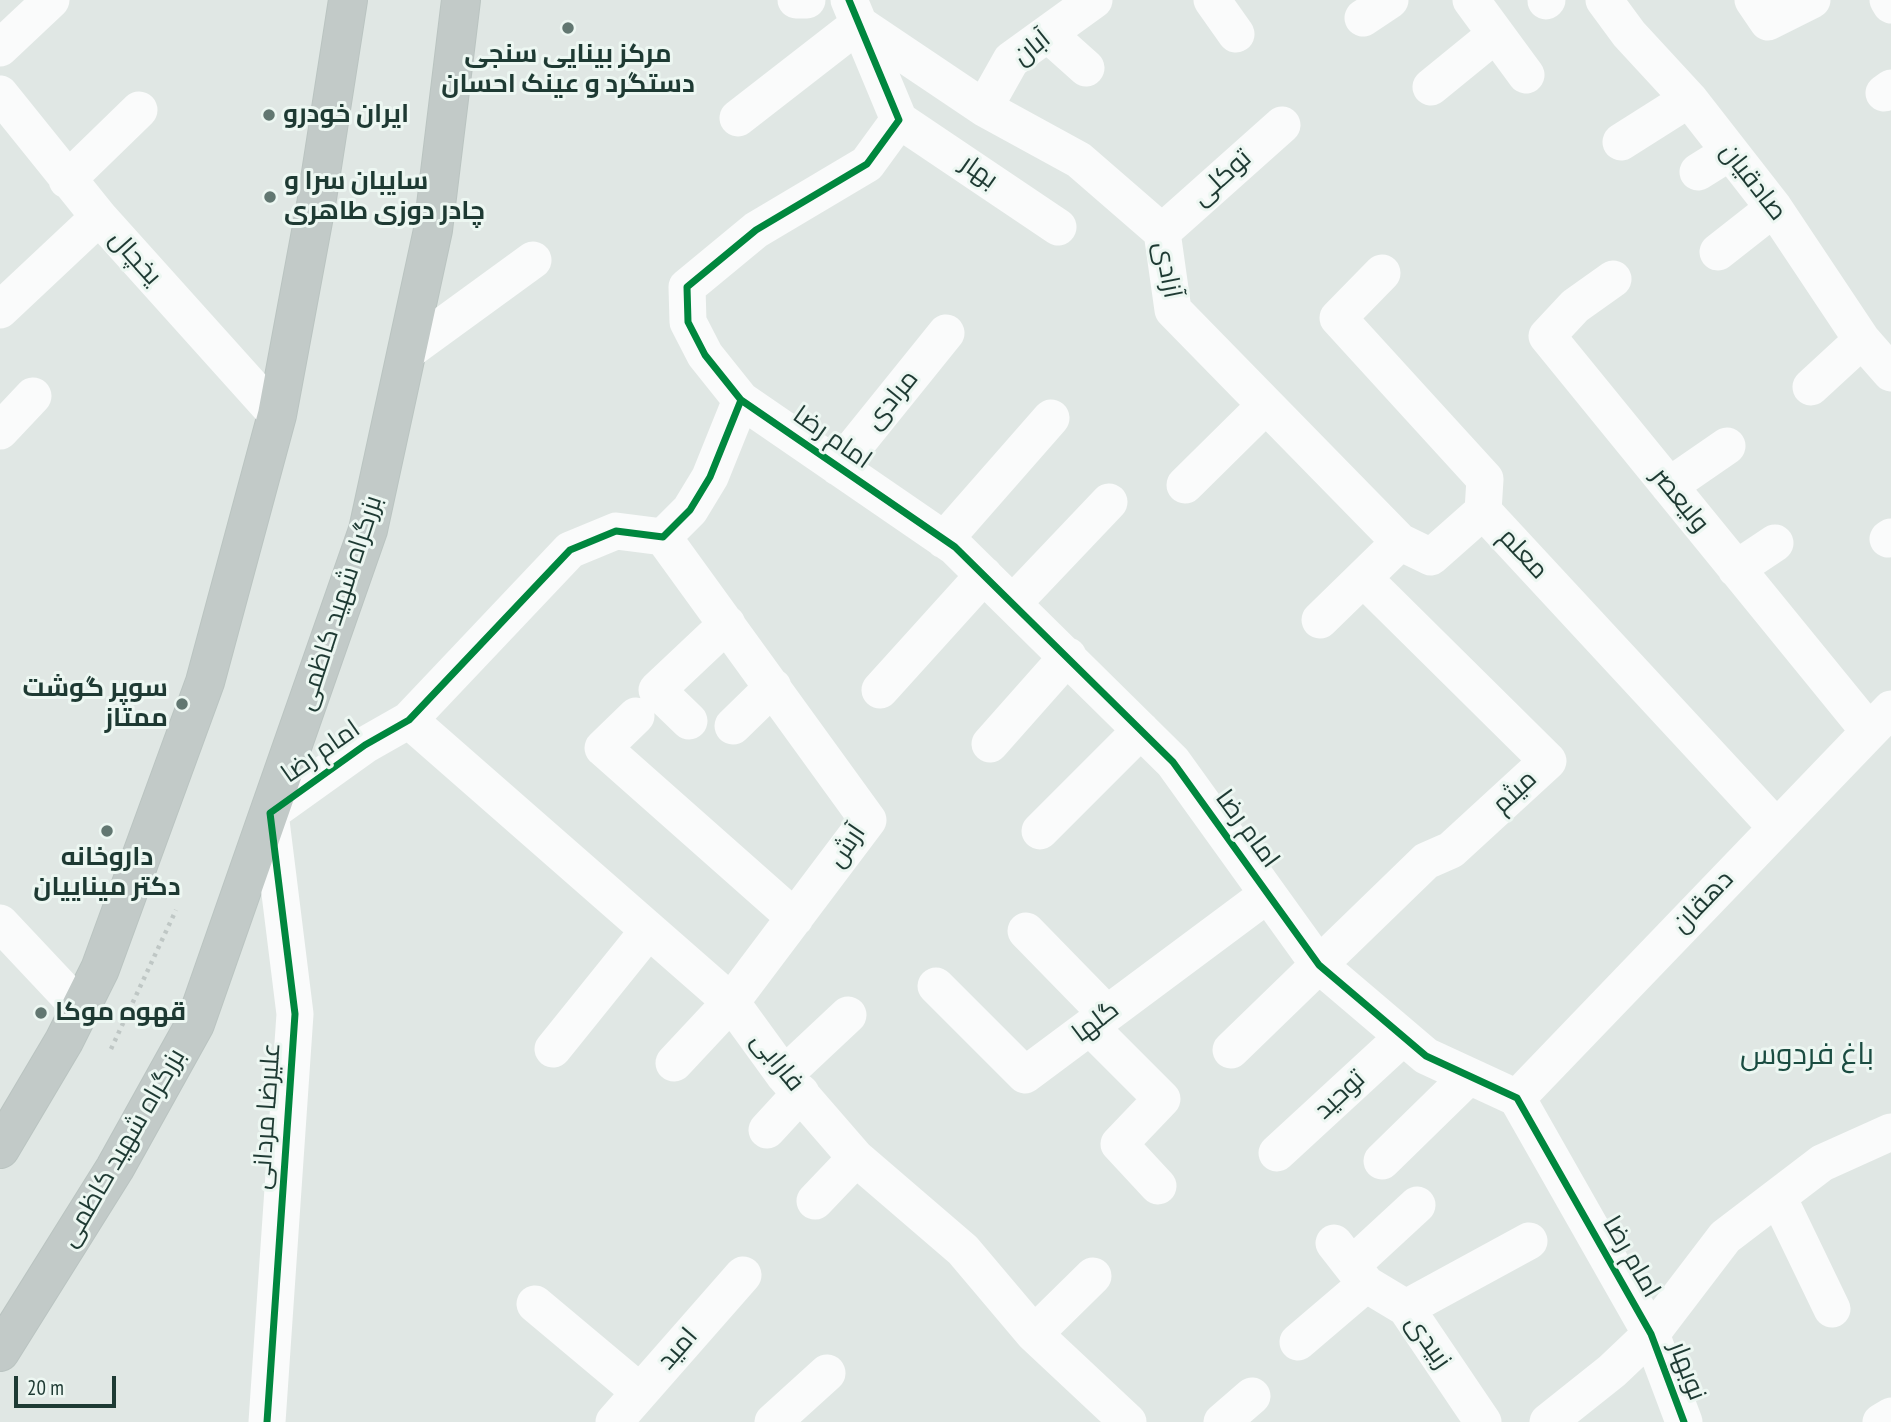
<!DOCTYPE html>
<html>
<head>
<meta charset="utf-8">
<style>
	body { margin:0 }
	#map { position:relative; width:1891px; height:1422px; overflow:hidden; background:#e0e7e4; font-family:"PT Sans Narrow",sans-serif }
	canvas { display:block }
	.scale { position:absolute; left:14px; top:1376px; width:102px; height:32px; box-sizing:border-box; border:4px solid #1e3a33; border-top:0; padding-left:9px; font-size:21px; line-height:24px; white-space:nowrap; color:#1e3a33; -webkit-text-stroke:5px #edf7f2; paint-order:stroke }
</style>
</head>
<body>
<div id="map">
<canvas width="1891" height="1422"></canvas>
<div class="scale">20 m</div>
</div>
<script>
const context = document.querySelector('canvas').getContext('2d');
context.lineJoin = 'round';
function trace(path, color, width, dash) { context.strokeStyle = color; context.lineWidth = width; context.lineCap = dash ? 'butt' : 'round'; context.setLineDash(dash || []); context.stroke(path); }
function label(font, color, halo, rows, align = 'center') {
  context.font = font + ' "PT Sans Narrow",Cairo,sans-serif'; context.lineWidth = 6; context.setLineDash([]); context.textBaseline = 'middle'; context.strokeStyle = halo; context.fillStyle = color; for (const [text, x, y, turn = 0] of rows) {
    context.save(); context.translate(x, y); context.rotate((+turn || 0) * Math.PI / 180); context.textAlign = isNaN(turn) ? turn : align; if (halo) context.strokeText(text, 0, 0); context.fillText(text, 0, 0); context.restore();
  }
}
const trunk = new Path2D(`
	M0,1149l64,-108 36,-72 105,-287 72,-267 39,-210 32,-205
	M0,1352l115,-184 80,-144 173,-494 65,-300 28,-230`);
trace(trunk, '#bac4c1', 40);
trace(new Path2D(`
	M111,1049l65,-139`), '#bfc7c5', 4.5, [3.5, 5]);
trace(new Path2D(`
	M796,0h11
	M1212,0l24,34
	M1471,0l55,75
	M1604,0l25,34 60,65 85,109 88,132 29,33
	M1753,0l15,22 44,-22
	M1888,0l3,5
	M1546,1l1,-1
	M1363,18l27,-18
	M1048,34l38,34
	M0,48l51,-48
	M1431,87l65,-53
	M1884,93l7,-5
	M0,94l99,123 178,198
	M984,108l27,-48 83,-60
	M738,118l121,-94 125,84 95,52 83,72 11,78 227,232
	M899,120l159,107
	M1621,142l68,-43
	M1698,172l32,-20
	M67,180l72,-70
	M1162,232l120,-107
	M1718,252l56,-44
	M1382,273l-44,45 147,161 -2,32 293,316
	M1613,279l-38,27 -28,30 322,395
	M0,310l99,-93
	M408,351l125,-91
	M1811,387l51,-47
	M741,400l214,147 218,215 146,203 107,91 91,42 134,236 33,88
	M0,431l33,-35
	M838,467l108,-134
	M1185,485l81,-80
	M1669,486l58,-40
	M663,537l205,283 -137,182 -57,61
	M1888,539l3,-2
	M944,540l107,-122
	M1736,569l39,-26
	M1013,603l96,-101
	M1320,620l80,-78 31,15 52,-46
	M880,690l104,-115
	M636,716l-33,32 192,170
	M409,720l322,282 53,73 72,83 107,92 71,84 94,88
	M689,721l-32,-31 70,-66
	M733,726l40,-39
	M990,744l78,-88
	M1040,831l101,-101
	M0,923l80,85
	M1026,931l81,83
	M936,986l89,89 243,-181
	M1090,1027l72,72 -43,45 39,42
	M553,1049l95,-118
	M1231,1050l195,-189 25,-11 97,-89 -185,-183
	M784,1075l64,-60
	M1517,1098l374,-389
	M767,1130l34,-37
	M1277,1153l126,-116
	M1382,1161l87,-85
	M1778,1197l54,112
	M815,1201l41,-43
	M1334,1243l32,41 40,24 77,114
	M1352,1265l65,-60
	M535,1304l105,88
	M1406,1308l123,-67
	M1034,1334l59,-58
	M1298,1342l68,-58
	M267,1422l28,-408 -25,-201 95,-68 44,-25 161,-170 46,-19 47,6 27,-27 20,-33 31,-77 -36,-45 -17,-33 -1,-35 69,-57 111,-66 32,-44 -50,-120
	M614,1422l129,-147
	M773,1422l54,-49
	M1222,1422l30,-26
	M1548,1422l64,-51 39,-37 74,-97 97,-74 69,-31
	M1881,1422l10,-6`), '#fafbfb', 37);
trace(trunk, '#c2cac8', 38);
trace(new Path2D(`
	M741,400l214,147 218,215 146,203 107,91 91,42 134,236 33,88
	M267,1422l28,-408 -25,-201 95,-68 44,-25 161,-170 46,-19 47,6 27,-27 20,-33 31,-77 -36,-45 -17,-33 -1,-35 69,-57 111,-66 32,-44 -50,-120`), '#00873e', 7);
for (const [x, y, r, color] of [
	[568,28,7,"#627771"],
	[269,115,7,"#627771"],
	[270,197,7,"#627771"],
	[182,704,7,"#627771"],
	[107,831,7,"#627771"],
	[41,1013,7,"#627771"]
]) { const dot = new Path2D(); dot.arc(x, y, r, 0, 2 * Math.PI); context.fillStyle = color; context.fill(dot); trace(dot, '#edf7f2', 2.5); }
label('26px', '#1e3a33', '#edf7f2', [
	["آبان",1032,48,-39],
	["بهار",979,172,35],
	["توکلی",1222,178,-42],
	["صادقیان",1753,182,52],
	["یخچال",135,258,48],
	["آزادی",1167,270,79],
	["مرادی",892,400,-51],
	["امام رضا",832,438,35],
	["ولیعصر",1680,500,51],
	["معلم",1523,554,47],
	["بزرگراه شهید کاظمی",340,603,-72],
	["امام رضا",321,752,-35],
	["میثم",1515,792,-43],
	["امام رضا",1247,829,54],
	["آرش",847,846,-56],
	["دهقان",1703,902,-46],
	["گلها",1096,1022,-37],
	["فارابی",777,1062,51],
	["توحید",1340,1095,-43],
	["علیرضا مردانی",267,1116,-86],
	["بزرگراه شهید کاظمی",123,1148,-60],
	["امام رضا",1631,1257,60],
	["زبیدی",1428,1342,55],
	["امید",678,1349,-49],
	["نوبهار",1687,1371,69]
]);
label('bold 26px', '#1e3a33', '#edf7f2', [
	["مرکز بینایی سنجی",568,55,"center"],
	["دستگرد و عینک احسان",568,85,"center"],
	["ایران خودرو",283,115],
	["سایبان سرا و",284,182],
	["چادر دوزی طاهری",284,212],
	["سوپر گوشت",168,689,"right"],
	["ممتاز",168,719,"right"],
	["داروخانه",107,858,"center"],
	["دکتر میناییان",107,888,"center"],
	["قهوه موکا",55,1013]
], 'left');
label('30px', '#1a4c41', '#edf7f2', [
	["باغ فردوس",1807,1055]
]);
</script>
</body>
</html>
